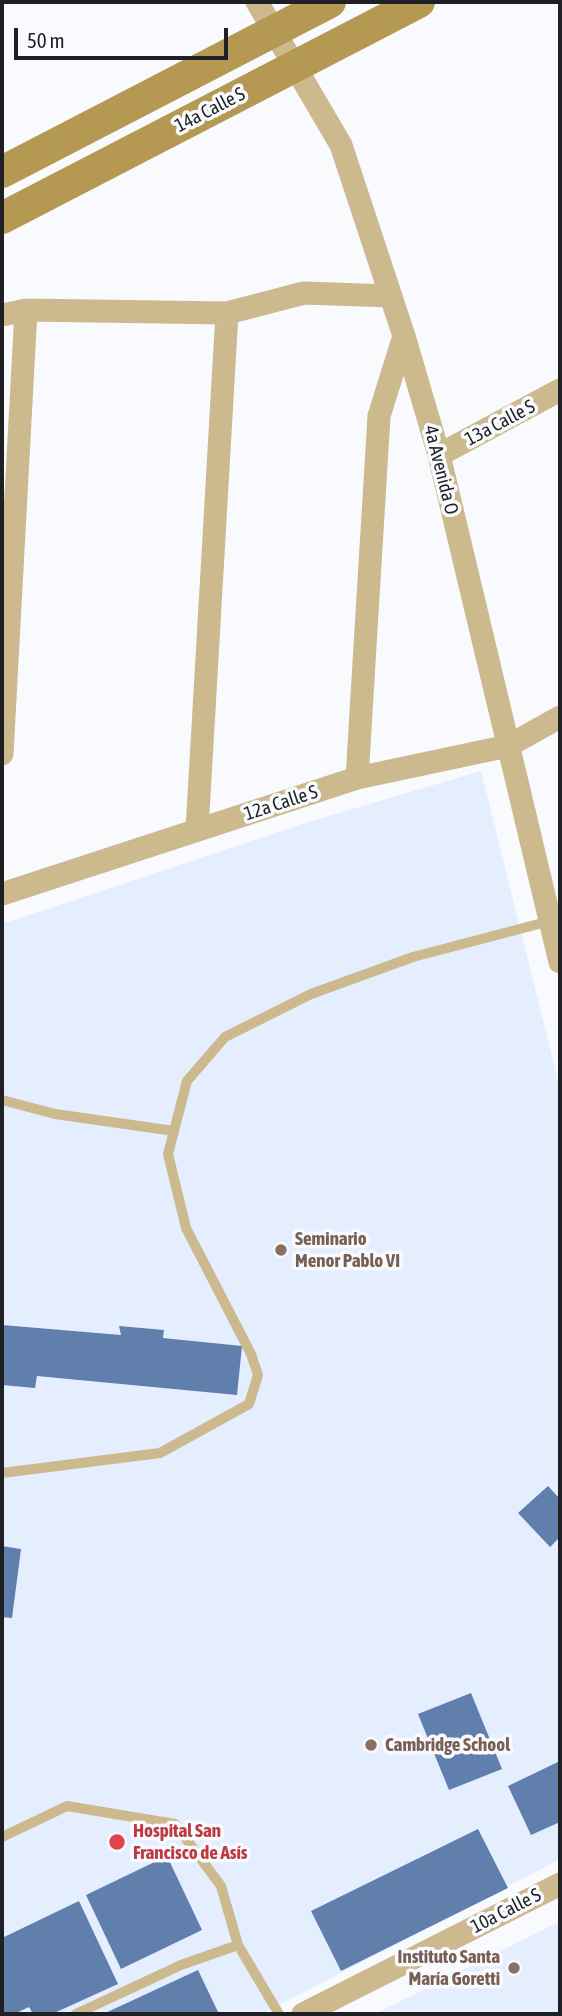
<!DOCTYPE html>
<html>
<head>
<meta charset="utf-8">
<style>
	body { margin:0 }
	#map { position:relative; width:562px; height:2016px; overflow:hidden; background:#f8fafe; font-family:"Asap Condensed",sans-serif }
	canvas { display:block }
	.frame { position:absolute; inset:0; border:4px solid #1e2024; pointer-events:none }
	.scale { position:absolute; left:14px; top:28px; width:214px; height:32px; box-sizing:border-box; border:4px solid #1e2024; border-top:0; padding-left:9px; font-size:21px; line-height:24px; white-space:nowrap; color:#1e2024; -webkit-text-stroke:5px #f8fafe; paint-order:stroke }
</style>
</head>
<body>
<div id="map">
<canvas width="562" height="2016"></canvas>
<div class="frame"></div>
<div class="scale">50 m</div>
</div>
<script>
const context = document.querySelector('canvas').getContext('2d');
context.lineJoin = 'round';
function fillPath(path, color) { context.fillStyle = color; context.fill(path, 'evenodd'); }
function trace(path, color, width, dash) { context.strokeStyle = color; context.lineWidth = width; context.lineCap = dash ? 'butt' : 'round'; context.setLineDash(dash || []); context.stroke(path); }
function label(font, color, halo, rows, align = 'center') {
  context.font = font + ' "Asap Condensed",sans-serif'; context.lineWidth = 7; context.setLineDash([]); context.textBaseline = 'middle'; context.strokeStyle = halo; context.fillStyle = color; for (const [text, x, y, turn = 0] of rows) {
    context.save(); context.translate(x, y); context.rotate((+turn || 0) * Math.PI / 180); context.textAlign = isNaN(turn) ? turn : align; if (halo) context.strokeText(text, 0, 0); context.fillText(text, 0, 0); context.restore();
  }
}
fillPath(new Path2D(`
	M481,771l79,318v770l-298,155h-260v-1090l310,-103z
	M560,1921v93h-185z`), '#e4eefe');
fillPath(new Path2D(`
	M2,1325l119,10 -2,-9 45,4 -1,8 79,8 -5,49 -200,-19 -2,12 -33,-3z
	M548,1486l12,13v38l-10,10 -32,-34z
	M2,1546l19,3 -9,69 -10,-1z
	M471,1693l31,76 -53,21 -31,-76z
	M560,1761v61l-29,13 -23,-49z
	M478,1829l30,59 -167,83 -30,-60z
	M167,1856l35,74 -81,39 -35,-74z
	M79,1901l39,83 -66,30h-19l-4,-7 -15,7h-12v-76z
	M198,1970l21,44h-116z`), '#617fad');
trace(new Path2D(`
	M2,1100l53,14 119,17
	M2,1473l158,-20 89,-49 9,-29 -7,-21 -65,-126 -18,-74 19,-73 38,-44 86,-43 102,-37 137,-36
	M2,1837l65,-31 108,18 46,62 17,59 41,69
	M76,2014l105,-49 57,-20`), '#ccb98d', 10);
trace(new Path2D(`
	M257,2l84,143 63,191 35,119 121,507
	M2,315l24,-5 201,3 77,-20 87,3
	M439,455l121,-65
	M2,754l24,-444
	M357,778l22,-362 25,-80
	M197,830l30,-517
	M2,894l355,-116 151,-32 52,-29
	M303,2014l257,-130`), '#ccb98d', 23);
trace(new Path2D(`
	M2,172l328,-170
	M2,218l417,-216`), '#b59953', 32);
for (const [x, y, r, color] of [
	[281,1250,7,"#8d6e63"],
	[371,1745,7,"#8d6e63"],
	[117,1842,9,"#e0444e"],
	[514,1968,7,"#8d6e63"]
]) { const dot = new Path2D(); dot.arc(x, y, r, 0, 2 * Math.PI); context.fillStyle = color; context.fill(dot); trace(dot, '#f8fafe', 2.5); }
label('19px', '#1e2024', '#f8fafe', [
	["14a Calle S",210,110,-27],
	["13a Calle S",500,423,-28],
	["4a Avenida O",441,470,76],
	["12a Calle S",281,803,-18],
	["10a Calle S",506,1911,-27]
]);
label('bold 19px', '#785e54', '#f8fafe', [
	["Seminario",295,1239],
	["Menor Pablo VI",295,1261],
	["Cambridge School",385,1745],
	["Instituto Santa",500,1957,"right"],
	["María Goretti",500,1979,"right"]
], 'left');
label('bold 19px', '#be3a42', '#f8fafe', [
	["Hospital San",133,1831],
	["Francisco de Asís",133,1853]
], 'left');
</script>
</body>
</html>
